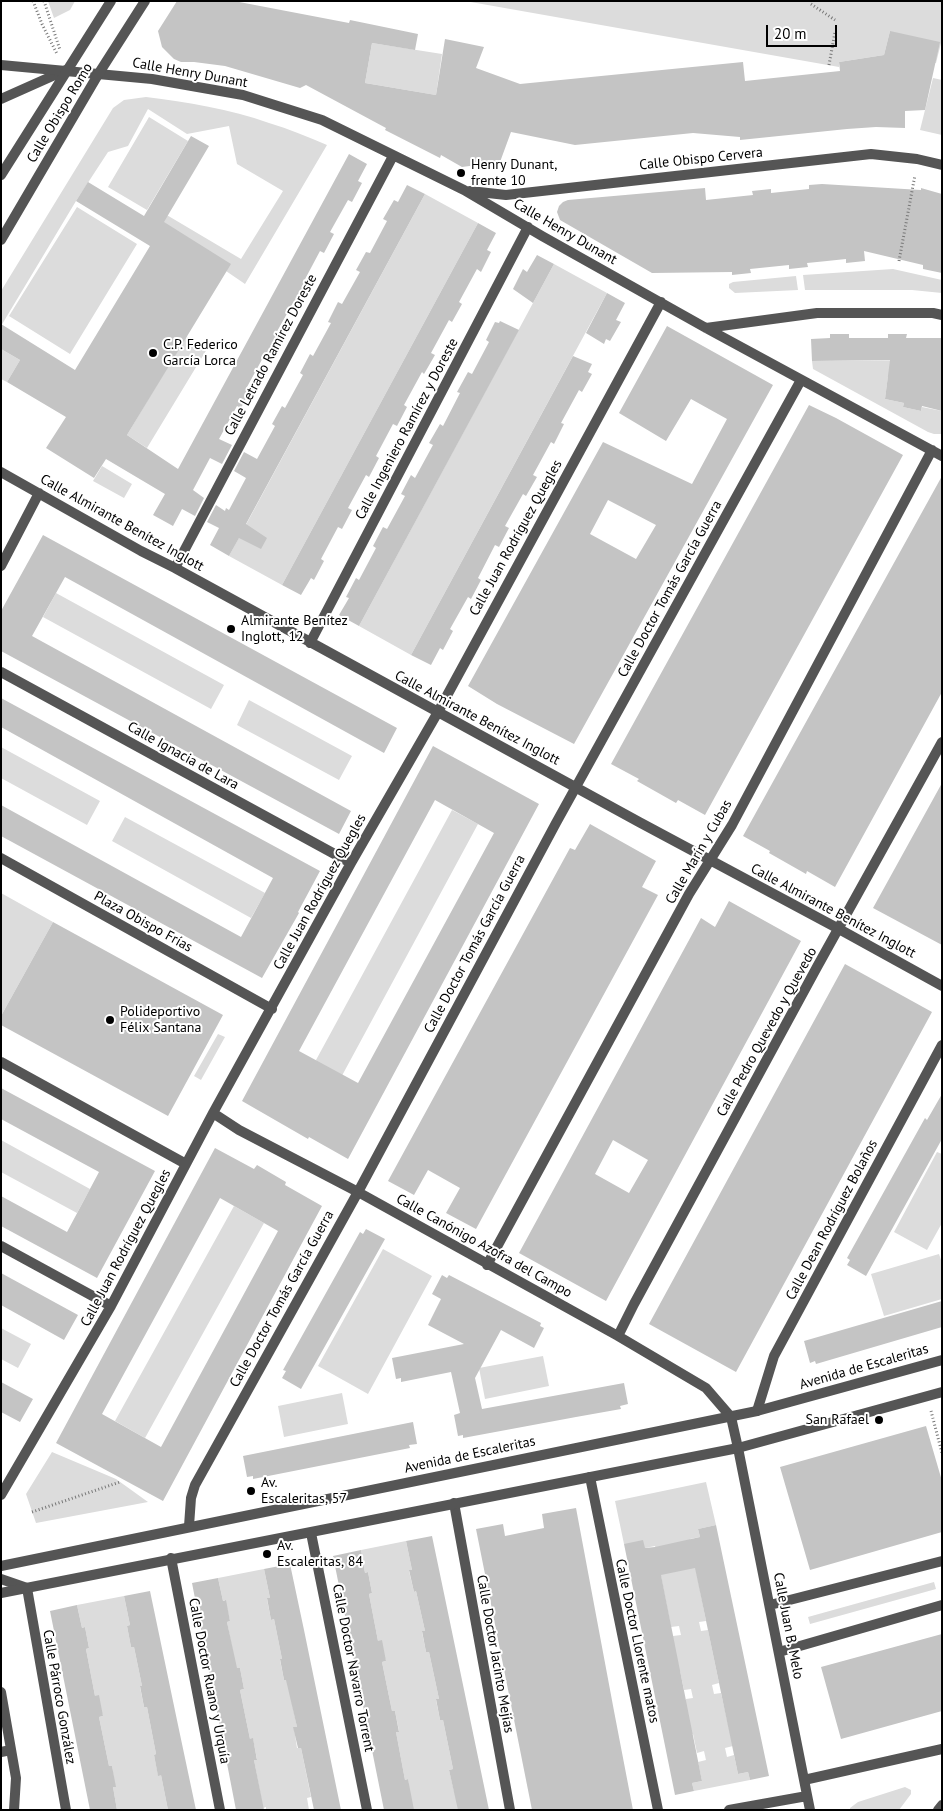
<!DOCTYPE html>
<html>
<head>
<meta charset="utf-8">
<style>
	body { margin:0 }
	#map { position:relative; width:943px; height:1811px; overflow:hidden; background:#fff; font-family:"PT Sans",sans-serif }
	canvas { display:block }
	.frame { position:absolute; inset:0; border:2px solid #000; pointer-events:none }
	.scale { position:absolute; left:766px; top:25px; width:71px; height:22px; box-sizing:border-box; border:2px solid #000; border-top:0; padding-left:6px; font-size:15px; line-height:18px; white-space:nowrap; color:#000; -webkit-text-stroke:4px #fff; paint-order:stroke }
</style>
</head>
<body>
<div id="map">
<canvas width="943" height="1811"></canvas>
<div class="frame"></div>
<div class="scale">20 m</div>
</div>
<script>
const context = document.querySelector('canvas').getContext('2d');
context.lineJoin = 'round';
function fillPath(path, color) { context.fillStyle = color; context.fill(path, 'evenodd'); }
function trace(path, color, width, dash) { context.strokeStyle = color; context.lineWidth = width; context.lineCap = dash ? 'butt' : 'round'; context.setLineDash(dash || []); context.stroke(path); }
function label(font, color, halo, rows, align = 'center') {
  context.font = font + ' "PT Sans",sans-serif'; context.lineWidth = 4; context.setLineDash([]); context.textBaseline = 'middle'; context.strokeStyle = halo; context.fillStyle = color; for (const [text, x, y, turn = 0] of rows) {
    context.save(); context.translate(x, y); context.rotate((+turn || 0) * Math.PI / 180); context.textAlign = isNaN(turn) ? turn : align; if (halo) context.strokeText(text, 0, 0); context.fillText(text, 0, 0); context.restore();
  }
}
fillPath(new Path2D(`
	M48,1h27l-5,9 -16,8z
	M465,1h477v38l-6,24 -44,1 -2,-33 -6,24 -45,7v5z
	M372,43l70,11 -6,41 -71,-12z
	M933,78l9,2v55l-22,-5z
	M146,97c41,5 84,12 123,26 20,6 39,14 58,22l-82,139 -19,-13 -59,-18 -7,-42 81,48 42,-68 -46,-27 -8,-38 -42,8 -39,-25 -20,37 -20,6 -32,49 -75,125v-35l112,-183 11,-8z
	M149,117l39,24 -41,69 -39,-23z
	M425,194l53,29 -196,362 -53,-29z
	M77,207l60,37 -67,110 -61,-38z
	M554,264l53,29 -196,362 -52,-29z
	M893,269l49,11v13l-30,-3h-107l-2,-15z
	M796,276l2,14 -63,3 -6,-5v-4l4,-2z
	M186,336l21,13 -60,99 -20,-13z
	M926,338h16v50l-54,-12 -3,23 19,4 -1,4 18,4 1,-4 20,4v23h-8l-6,-2 -115,-63 -1,-8 114,-1z
	M1,349l19,11 -13,22 -6,-3z
	M102,466l30,18 -8,14 -31,-17z
	M56,593l168,92 -13,24 -168,-92z
	M249,700l103,56 -13,24 -102,-55z
	M1,747l99,54 -13,24 -86,-47z
	M452,810l26,14 -147,272 -15,-36z
	M125,817l140,76 -14,25 -139,-77z
	M1,893l52,29 -52,94z
	M218,1034l7,3 -24,43 -7,-4z
	M1,1140l89,49 -13,24 -76,-41z
	M937,1152l5,2v69l-15,27 -33,-18z
	M234,1206l30,17 -119,215 -30,-17z
	M383,1249l49,27 -64,118 -50,-28z
	M939,1254l3,9v36l-58,17 -13,-42z
	M1,1328l30,16 -13,24 -17,-9z
	M543,1356l6,30 -64,13 -6,-31z
	M342,1393l6,31 -64,13 -6,-31z
	M52,1452l64,27 32,23 -112,21 -10,-29z
	M706,1482l10,43 -18,4 2,8 -10,2 16,82 -7,1 2,9 7,-1 11,53 -7,2 2,9 7,-1 12,53 -8,2 2,9 7,-2 4,19 10,-2 2,8 -56,11 -2,-8 10,-2 -4,-19 8,-2 -2,-9 -7,2 -4,-19 -10,2 3,-37 7,-1 -2,-9 -7,1 -4,-19 -10,2 3,-37 8,-1 -2,-9 -8,1 -16,-81 -10,2 -21,-4 -9,-43z
	M406,1541l6,29 -3,1 5,21 2,-1 9,40 -3,1 4,20h3l10,47 -3,1 4,20h3l10,49 -4,1 5,21 7,19h-50l-3,-31 -3,1 -9,-48 3,-1 -4,-20h-3l-10,-49 4,-1 -8,-20 -9,-47 3,-1 -4,-21 -3,1 -4,-23z
	M264,1569l6,29 -3,1 4,21 3,-1 8,40 -2,1 4,20h3l10,47 -3,1 3,20h4l10,49 -4,1 2,12h-43v-3l-3,1 -9,-48 3,-1 -4,-20h-3l-10,-49 4,-1 -4,-21h-4l-9,-46 3,-1 -5,-21 -2,1 -5,-23z
	M934,1582l2,7 -126,35 -2,-7z
	M124,1596l6,29 -3,1 4,21h3l8,39 -2,1 4,20h3l9,47 -2,1 4,20h3l7,35h-51l-4,-23h2l-3,-21h-3l-10,-49 4,-1 -8,-20 -9,-47 3,-1 -4,-21 -3,1 -5,-23z
	M905,1787l6,3v4l-12,16h-49v-2l8,-6z`), '#dcdcdc');
fillPath(new Path2D(`
	M177,1h57l115,22 1,-3 68,14 -3,16 -43,-7 -7,40 71,12 9,-56 39,8 -8,21 44,16 223,-22 2,19 95,-10 -1,-9 45,-7 6,-24 50,11 -15,68 -20,1v17l-29,-1 -29,2 -107,11v-3l-47,-4 -118,12 -64,-13 -11,30 -38,5 -21,-12 -1,3 -55,-28 1,-2 -80,-43 -6,3 -75,-22 -31,-4h-13l-7,-3 -12,-12 -4,-16z
	M191,136l18,10 -45,76 67,42 -104,171 51,34 171,-315 18,10 -9,17 4,2 -10,19 -4,-2 -18,32 4,2 -10,19 -4,-2 -17,32 3,2 -10,19 -3,-1 -18,32 4,2 -11,19 -3,-2 -18,33 4,2 -10,19 -4,-2 -18,33 13,6 -10,19 -12,-6 -17,32 11,8 -9,18 -13,-7 -9,17 -20,-11 12,-21 -59,-35 -12,19 -48,-30 20,-31 -59,-35 13,-22 -19,-11v-25l74,46 75,-124 -74,-45 12,-19 56,34z
	M822,184l99,6v-2l21,6v79l-19,-4v-4l-59,-14 1,10 -19,2v-4l-19,2 -20,2 1,4 -19,2v-4l-39,4 1,4 -19,2v-3l-80,1 -92,-53 -3,-8 2,-6 4,-4 5,-2 137,-12 1,12 47,-5 -1,-4 19,-2v4l38,-4v-4z
	M407,185l18,9 -179,330 21,14 -6,11 -22,-11 -10,18 -19,-11 9,-17 -12,-6 9,-17 9,6 1,-3 3,2 17,-32 -12,-7 10,-19 13,7 18,-33 -3,-2 10,-18 3,2 18,-33 -3,-2 10,-19 3,2 18,-33 -3,-1 10,-20 4,2 18,-32 -4,-2 10,-18 4,1 17,-32 -4,-2 11,-19 4,2z
	M478,223l18,10 -9,17 4,2 -10,20 -4,-3 -18,33 3,2 -10,18 -3,-2 -18,33 4,2 -11,19 -2,-2 -18,33 3,2 -10,19 -4,-2 -17,32 3,2 -10,19 -3,-2 -18,33 4,2 -10,19 -4,-2 -17,32 3,2 -10,19 -3,-2 -10,17 -19,-10z
	M537,255l17,9 -21,39 -20,-14 10,-20 4,3z
	M607,293l18,10 -9,17 5,2 -11,19 -4,-2 -2,5 -18,-11z
	M500,321l19,9 -160,296 -20,-11 10,-17 -3,-1 10,-19 3,2 17,-32 -3,-2 10,-19 4,2 18,-33 -4,-2 10,-19 4,3 18,-33 -4,-2 11,-19 3,2 17,-33 -3,-1 11,-20 4,2 17,-32 -3,-2 9,-18 4,1z
	M667,326l106,59 -199,359 -77,-40 -29,-18 135,-244 89,42 35,-65 -36,-20 -25,42 -47,-28zM608,500l48,25 -20,34 -46,-25z
	M830,334h19v4h39v-4h19l-1,4h36v73l-20,-5 -1,5 -18,-4 1,-4 -19,-4 5,-39 -78,1 -1,-22 19,-1z
	M573,356l19,8 -4,8 4,2 -10,18 -3,-2 -18,33 3,1 -10,20 -3,-2 -18,33 4,2 -11,19 -3,-2 -18,32 4,2 -10,19 -4,-2 -17,33 3,2 -10,19 -3,-2 -18,32 3,2 -10,19 -3,-2 -9,17 -20,-10z
	M809,405l27,13 67,37 -198,360 -27,-15 -2,3 -39,-22 2,-2 -28,-15z
	M942,476v216l-107,195 -28,-16 -1,3 -37,-21 1,-2 -27,-15z
	M43,535l354,193 -13,25 -319,-176 -33,59 319,175 -12,23 -338,-183v-40z
	M1,698l319,173 -22,41 1,1 -37,65 -261,-142v-31l240,132 32,-59 -272,-151z
	M433,746l106,58 -191,355 -39,-22 -1,2 -66,-38zM435,800l59,33 -136,250 -59,-32z
	M942,783v162l-69,-37z
	M590,824l66,37 -14,26 16,8 -182,334 -30,-16 14,-25 -32,-18 -14,25 -26,-14 182,-333 5,2z
	M729,901l72,40 -195,360 -87,-48 182,-335 14,9zM613,1140l35,20 -19,33 -34,-19z
	M53,922l170,93 -55,101 -167,-91v-9z
	M845,964l87,48 -196,360 -87,-48z
	M1,1088l154,83 -58,107 -96,-52v-30l66,36 32,-60 -98,-53z
	M942,1094v45l-76,137 -19,-11 3,-5 -3,-2 78,-140 2,2z
	M215,1148l39,21 3,-4 29,17 -1,3 37,21 -159,295 -107,-58zM220,1198l58,33 -117,216 -59,-33z
	M366,1229l19,10 -84,150 -19,-11 4,-7 -3,-1 77,-138 3,2z
	M1,1273l77,42 -14,25 -63,-35z
	M442,1275l5,3 2,-3 52,27 40,21 -1,3 4,2 -10,20 -33,-18 -26,48 7,31 142,-26 4,21 -8,2 1,3 -45,8 -113,21v-3l-5,1 -4,-21 6,-2 -9,-41 -50,10v-4l-5,1 -4,-21 72,-14 -36,-19 13,-26 -9,-5z
	M942,1301v26l-126,37 -1,-3 -5,2 -6,-22z
	M1,1382l32,17 -13,23 -19,-10z
	M413,1422l4,22 -8,1 1,3 -157,31v-3l-6,1 -4,-21z
	M926,1426l16,55v51l-132,38 -30,-103z
	M576,1508l38,203 19,99h-101l-56,-281 27,-5 2,12 39,-8 -2,-14z
	M716,1525l53,251 -19,4 -2,-8 -10,2 -43,-206 -34,7 41,206 -10,2 2,8 -19,4 -51,-251 19,-4 2,8 10,-1 45,-10 -2,-8z
	M432,1536l14,67 43,207h-31l-9,-40 4,-1 -10,-49h-3l-4,-21h3l-10,-47h-3l-4,-21h3l-9,-40 -2,1 -5,-22h3l-6,-29z
	M361,1550l4,23 3,-1 4,21 -3,1 9,47 4,-1 4,21 -4,1 10,49h3l4,21h-3l9,48 3,-1 6,31h-30l-51,-254z
	M290,1564l14,66 37,180h-27l-13,-62h-3l-5,-21h4l-11,-47h-2l-4,-21h2l-8,-40 -3,1 -4,-22h3l-6,-29z
	M218,1578l5,23 3,-1 4,21 -3,1 10,46h3l4,21 -4,1 10,49 3,-1 4,22h-3l10,50h-28l-31,-160 -13,-67z
	M150,1591l28,134 18,85h-28l-7,-35 -3,1 -4,-21 2,-1 -9,-47h-3l-4,-21h2l-8,-39h-3l-4,-21 3,-1 -6,-29z
	M77,1605l5,23 3,-1 4,21 -3,1 9,47 4,-1 4,21 -4,1 10,49h3l4,21h-3l4,23h-27l-40,-199z
	M942,1634v77l-101,28 -20,-72z`), '#c4c4c4');
trace(new Path2D(`
	M33,1l9,23 15,30
	M44,1l16,49
	M811,4l24,16
	M829,65l6,-33
	M899,261l16,-86
	M931,1411l11,42
	M32,1512l88,-30`), '#777', 3, [1, 2.5]);
trace(new Path2D(`
	M1,99l65,-29`), '#555', 10);
trace(new Path2D(`
	M1,65l151,14 91,16 79,25 142,70 78,46 164,92 236,128
	M470,191l36,4 365,-41 46,5 25,6
	M706,328l111,-15h116l9,2
	M1,472l140,79 34,17 464,254 200,107 103,57
	M1,566l38,-73
	M175,568l218,-412
	M310,643l218,-416
	M1,672l350,191
	M1,858l271,151
	M1,1062l185,102
	M213,1113l26,17 119,62 260,144 88,52 25,29 7,31 72,362
	M1,1246l110,60
	M487,1265l202,-371 43,-69 200,-375
	M618,1336l16,-32 183,-337 125,-225
	M757,1411l17,-55 168,-311
	M590,1477l68,333
	M1,1495l110,-189 102,-193 138,-250 87,-151 223,-410
	M454,1503l56,307
	M189,1526l2,-28 4,-13 163,-293 198,-369 245,-443
	M311,1533l56,277
	M171,1558l49,252
	M1,1579l26,9 39,222
	M770,1605l172,-44
	M779,1652l163,-47
	M1,1692l15,86 -2,32
	M1,1752l10,-2
	M804,1780l138,-31
	M729,1810l78,-14
	M938,1810l4,-5`), '#555', 10);
trace(new Path2D(`
	M1,175l110,-174
	M1,240l98,-167 46,-72
	M1,1566l756,-155 185,-51
	M1,1593l737,-145 204,-56`), '#555', 10);
for (const [x, y, r, color] of [
	[461,173,5,"#000"],
	[153,353,5,"#000"],
	[231,629,5,"#000"],
	[110,1020,5,"#000"],
	[879,1420,5,"#000"],
	[251,1491,5,"#000"],
	[267,1554,5,"#000"]
]) { const dot = new Path2D(); dot.arc(x, y, r, 0, 2 * Math.PI); context.fillStyle = color; context.fill(dot); trace(dot, '#fff', 2); }
label('14px', '#000', '#fff', [
	["Calle Henry Dunant",190,73,10],
	["Calle Obispo Romo",60,113,-59],
	["Calle Obispo Cervera",701,159,-6],
	["Calle Henry Dunant",565,232,30],
	["Calle Letrado Ramírez Doreste",271,355,-62],
	["Calle Ingeniero Ramírez y Doreste",407,429,-62],
	["Calle Almirante Benítez Inglott",122,523,29],
	["Calle Juan Rodríguez Quegles",516,538,-61],
	["Calle Doctor Tomás García Guerra",670,589,-61],
	["Calle Almirante Benítez Inglott",477,718,28],
	["Calle Ignacia de Lara",183,756,29],
	["Calle Marín y Cubas",699,852,-60],
	["Calle Juan Rodríguez Quegles",320,892,-61],
	["Calle Almirante Benítez Inglott",833,911,28],
	["Plaza Obispo Frías",143,922,29],
	["Calle Doctor Tomás García Guerra",475,944,-62],
	["Calle Pedro Quevedo y Quevedo",767,1032,-61],
	["Calle Dean Rodríguez Bolaños",832,1220,-62],
	["Calle Canónigo Azofra del Campo",484,1246,29],
	["Calle Juan Rodríguez Quegles",126,1248,-62],
	["Calle Doctor Tomás García Guerra",282,1299,-61],
	["Avenida de Escaleritas",864,1367,-16],
	["Avenida de Escaleritas",470,1455,-12],
	["Calle Juan B. Melo",788,1626,79],
	["Calle Doctor Llorente matos",637,1641,78],
	["Calle Doctor Jacinto Mejías",495,1654,80],
	["Calle Doctor Navarro Torrent",353,1668,79],
	["Calle Doctor Ruano y Urquía",209,1681,79],
	["Calle Párroco González",59,1697,80]
]);
label('14px', '#000', '#fff', [
	["Henry Dunant,",471,165],
	["frente 10",471,181],
	["C.P. Federico",163,345],
	["García Lorca",163,361],
	["Almirante Benítez",241,621],
	["Inglott, 12",241,637],
	["Polideportivo",120,1012],
	["Félix Santana",120,1028],
	["San Rafael",869,1420,"right"],
	["Av.",261,1483],
	["Escaleritas, 57",261,1499],
	["Av.",277,1546],
	["Escaleritas, 84",277,1562]
], 'left');
</script>
</body>
</html>
